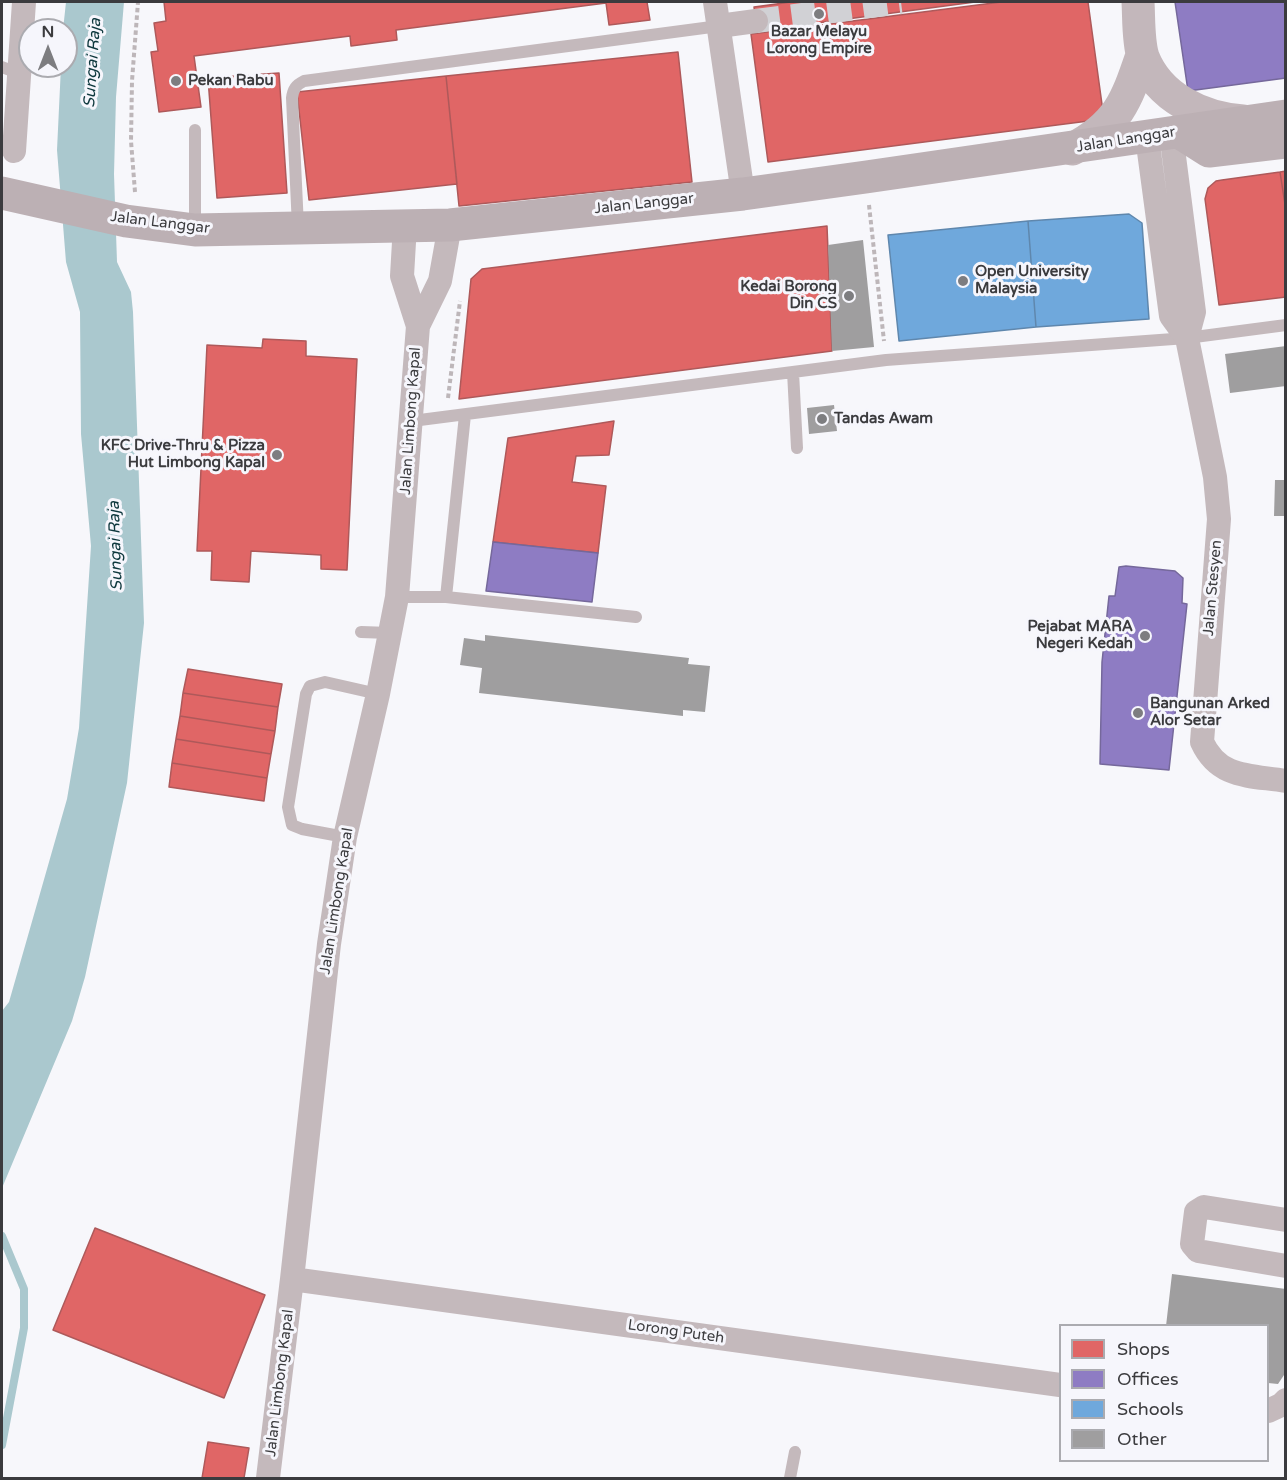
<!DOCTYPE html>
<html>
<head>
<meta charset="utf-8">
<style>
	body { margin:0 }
	#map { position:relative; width:1287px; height:1480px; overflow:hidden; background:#f7f7fb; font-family:"Varela Round",sans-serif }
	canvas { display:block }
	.frame { position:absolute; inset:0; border:3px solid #3b3b3e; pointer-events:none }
	.legend { position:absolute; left:1059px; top:1324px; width:210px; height:138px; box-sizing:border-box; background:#f6f6fc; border:2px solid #ababb0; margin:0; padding:8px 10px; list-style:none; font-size:18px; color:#3b3b3e }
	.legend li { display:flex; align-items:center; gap:12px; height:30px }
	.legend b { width:30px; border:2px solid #ababb0 }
	.north { position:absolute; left:18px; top:18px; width:60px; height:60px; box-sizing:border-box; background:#f6f6fc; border:2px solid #ababb0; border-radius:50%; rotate:0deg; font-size:16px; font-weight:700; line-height:24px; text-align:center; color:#3b3b3e }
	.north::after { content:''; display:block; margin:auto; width:21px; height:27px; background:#7d7d80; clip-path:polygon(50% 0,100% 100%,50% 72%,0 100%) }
</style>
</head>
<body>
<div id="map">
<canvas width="1287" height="1480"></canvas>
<div class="frame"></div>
<ul class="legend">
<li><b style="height:16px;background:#e06666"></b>Shops</li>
<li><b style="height:16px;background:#8e7cc3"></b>Offices</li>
<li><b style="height:16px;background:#6fa8dc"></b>Schools</li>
<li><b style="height:16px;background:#9f9e9f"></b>Other</li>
</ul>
<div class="north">N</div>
</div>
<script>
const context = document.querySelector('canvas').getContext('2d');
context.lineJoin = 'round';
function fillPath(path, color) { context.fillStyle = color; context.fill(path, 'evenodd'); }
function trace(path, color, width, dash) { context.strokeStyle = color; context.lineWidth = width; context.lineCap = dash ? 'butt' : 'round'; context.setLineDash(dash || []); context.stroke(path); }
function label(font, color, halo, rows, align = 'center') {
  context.font = font + ' "Varela Round",sans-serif'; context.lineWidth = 6; context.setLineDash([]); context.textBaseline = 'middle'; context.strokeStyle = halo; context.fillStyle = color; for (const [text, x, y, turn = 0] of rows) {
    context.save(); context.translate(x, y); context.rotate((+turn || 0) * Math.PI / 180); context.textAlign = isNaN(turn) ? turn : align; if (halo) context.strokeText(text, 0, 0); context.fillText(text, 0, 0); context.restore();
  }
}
fillPath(new Path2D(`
	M66,2h58l-8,95 -2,77 3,88 14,30 2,20 11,311 -17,160 -42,194 -13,44 -70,167v-177l7,-9 58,-203 12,-71 12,-182 -10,-112 -1,-122 -14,-50 -9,-112 4,-84h5v-36h-3z`), '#aac8ce');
const shops = new Path2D(`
	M164,2h483l3,18 -41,5 -3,-22 -210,27 1,10 -46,6 -1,-10 -156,20 7,51 -42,5 -8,-60 7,-1 -4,-28 12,-2z
	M791,2h184l-218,29 -3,-24z
	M1001,2h87l16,117 -336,43 -17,-128z
	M678,52l14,130 -233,24 -13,-130z
	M279,73l8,120 -70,5 -9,-120z
	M446,76l11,108 -148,16 -12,-108z
	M1286,171v40l-6,-39z
	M1280,172l6,39v86l-67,8 -14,-106 3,-11 8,-7 6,-1z
	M827,226l5,125 -373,48 12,-120 11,-10z
	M263,339l43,2v15l51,3 -10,211 -26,-1v-14l-70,-4 -2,31 -38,-2 1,-29h-15l10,-206 55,3z
	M614,421l-5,34 -33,1 -4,26 34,4 -8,67 -105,-11 15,-104z
	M188,669l94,15 -4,23 -95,-14z
	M183,693l95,14 -3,24 -95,-15z
	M180,716l95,15 -4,23 -95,-15z
	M176,739l95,15 -4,24 -95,-15z
	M172,763l95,15 -3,23 -95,-14z
	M95,1228l170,67 -41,103 -171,-68z
	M208,1442l41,6 -5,30h-42z`);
fillPath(shops, '#e06666');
trace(shops, '#ae595a', 1.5);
const offices = new Path2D(`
	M1175,2h111v76l-98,13z
	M493,542l105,11 -6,49 -106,-11z
	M1126,566l49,5 8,7 -1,25 5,1 -18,166 -69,-6 2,-102 7,-66h6l4,-29z`);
fillPath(offices, '#8e7cc3');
trace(offices, '#75689b', 1.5);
const schools = new Path2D(`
	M1129,214l13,9 7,96 -113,8 -8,-106z
	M1028,221l8,106 -137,14 -11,-106z`);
fillPath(schools, '#6fa8dc');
trace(schools, '#5f87ad', 1.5);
trace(new Path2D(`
	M2,1236l22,53v39l-22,117`), '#aac8ce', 8);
fillPath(new Path2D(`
	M863,240l11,107 -42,4 -4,-106z
	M1286,346v40l-56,7 -5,-39z
	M834,405l3,26 -28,3 -2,-26z
	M1275,480h11v36h-12z
	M485,635l204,23 -1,6 22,2 -5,46 -22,-2v6l-204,-23 3,-25 -22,-3 4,-27 21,3z
	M1172,1274l114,15v83l-8,12 -10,-1v-57h-102z`), '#9f9e9f');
trace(new Path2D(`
	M756,21l145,-19`), '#d1d1d5', 24, [24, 12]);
trace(new Path2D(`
	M135,192l-4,-51 1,-60 6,-79
	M869,205l15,136
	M448,398l12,-97`), '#bdb6b9', 4, [4.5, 3]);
trace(new Path2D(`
	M2,67l16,6
	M298,227l-6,-129c1,-9 4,-13 12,-17l415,-55
	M195,228v-98
	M793,372l4,76
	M412,421l474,-61 301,-22 99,-13
	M397,597h49l190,20
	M446,597l19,-182
	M361,632l29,1
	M345,837l-43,-8 -10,-4 -4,-18 18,-113 4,-8 15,-4 53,12
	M790,1478l5,-26`), '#c4b9bc', 12);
trace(new Path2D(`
	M715,2l28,192
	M719,26l37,-5
	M1171,133l23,179 -7,26
	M1147,137l24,179 16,22 28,139 4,42 -17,223c17,37 48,33 84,39
	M14,151l10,-149
	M418,326l22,-45 10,-56
	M1286,1220l-82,-13 -8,5 -4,32 6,7 88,15
	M292,1279l768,106
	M1268,1411l13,-6 5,-5
	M268,1478l24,-199 37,-335 16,-107 33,-143 19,-97 21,-271 -16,-50 3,-51`), '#c4b9bc', 24);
trace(new Path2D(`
	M1138,2c1,17 0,39 5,55 16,41 59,61 100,64
	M1072,149c46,-24 54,-47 70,-94`), '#c3b7bb', 33);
trace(new Path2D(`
	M1179,132l30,19 77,-9
	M2,193l124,28 69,9 255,-5 293,-31 123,-17 420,-61`), '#bcb0b4', 33);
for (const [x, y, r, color] of [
	[819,14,6,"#7d7d80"],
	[176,81,6,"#7d7d80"],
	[963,281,6,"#7d7d80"],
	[849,296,6,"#7d7d80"],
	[822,419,6,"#7d7d80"],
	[277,455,6,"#7d7d80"],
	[1145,636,6,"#7d7d80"],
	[1138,713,6,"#7d7d80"]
]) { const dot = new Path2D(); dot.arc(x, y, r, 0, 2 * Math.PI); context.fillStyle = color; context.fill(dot); trace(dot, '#f6f6fc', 2); }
label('bold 15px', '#3b3b3e', '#f6f6fc', [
	["Bazar Melayu",819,32,"center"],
	["Lorong Empire",819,49,"center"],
	["Pekan Rabu",188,81],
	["Open University",975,272],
	["Malaysia",975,289],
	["Kedai Borong",837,287,"right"],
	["Din CS",837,304,"right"],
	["Tandas Awam",834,419],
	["KFC Drive-Thru & Pizza",265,446,"right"],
	["Hut Limbong Kapal",265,463,"right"],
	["Pejabat MARA",1133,627,"right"],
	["Negeri Kedah",1133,644,"right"],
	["Bangunan Arked",1150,704],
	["Alor Setar",1150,721]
], 'left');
label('15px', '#3b3b3e', '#f6f6fc', [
	["Jalan Langgar",1126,140,-9],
	["Jalan Langgar",644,204,-6],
	["Jalan Langgar",160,223,7],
	["Jalan Limbong Kapal",411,421,-86],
	["Jalan Stesyen",1213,588,-85],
	["Jalan Limbong Kapal",337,901,-81],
	["Lorong Puteh",676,1332,8],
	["Jalan Limbong Kapal",280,1383,-83]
]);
label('italic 16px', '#0e383d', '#f6f6fc', [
	["Sungai Raja",93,63,-86],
	["Sungai Raja",116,546,-92]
]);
</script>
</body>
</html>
